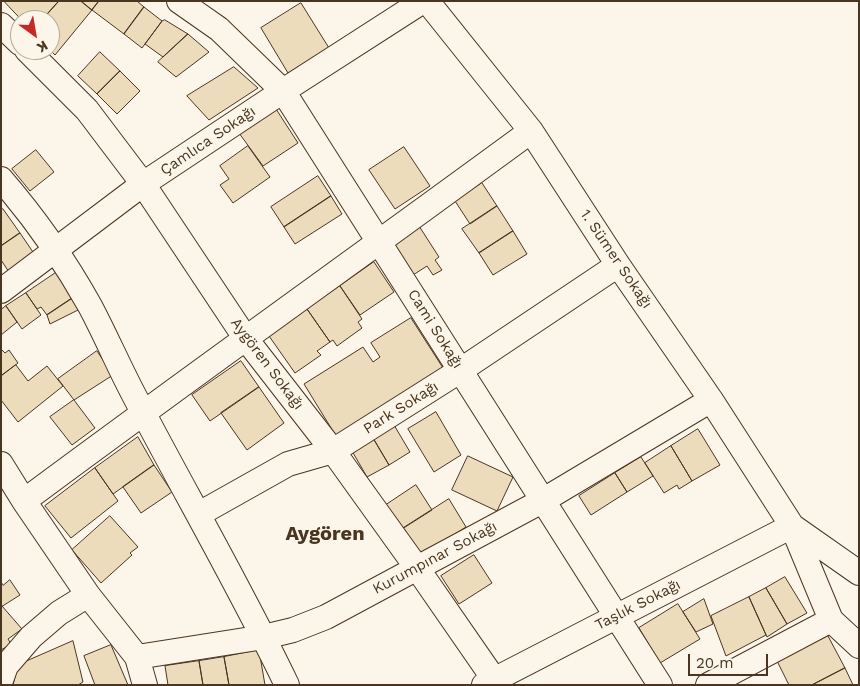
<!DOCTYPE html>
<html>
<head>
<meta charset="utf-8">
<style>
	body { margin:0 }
	#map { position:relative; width:860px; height:686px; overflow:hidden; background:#fbf6e9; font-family:"Work Sans",sans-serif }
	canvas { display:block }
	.frame { position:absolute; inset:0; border:2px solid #4a3520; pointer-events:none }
	.north { position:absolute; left:10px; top:10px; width:50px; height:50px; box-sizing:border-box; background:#fbf6e9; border:1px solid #b4a999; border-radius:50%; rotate:148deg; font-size:14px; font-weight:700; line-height:20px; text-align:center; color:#4a3520 }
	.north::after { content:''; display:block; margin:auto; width:18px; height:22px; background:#c62828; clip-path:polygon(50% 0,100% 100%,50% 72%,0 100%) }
	.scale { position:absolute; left:688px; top:654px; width:80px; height:22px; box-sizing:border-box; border:2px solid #4a3520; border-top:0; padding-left:6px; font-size:15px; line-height:18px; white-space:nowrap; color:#4a3520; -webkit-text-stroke:4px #fbf6e9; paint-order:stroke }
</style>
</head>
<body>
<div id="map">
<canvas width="860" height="686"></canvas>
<div class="frame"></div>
<div class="north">K</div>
<div class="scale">20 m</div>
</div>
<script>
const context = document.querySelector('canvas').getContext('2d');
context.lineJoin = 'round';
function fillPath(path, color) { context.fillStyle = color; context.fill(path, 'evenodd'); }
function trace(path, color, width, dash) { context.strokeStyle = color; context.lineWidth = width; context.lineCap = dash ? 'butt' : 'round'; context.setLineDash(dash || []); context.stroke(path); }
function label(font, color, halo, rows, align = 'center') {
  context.font = font + ' "Work Sans",sans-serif'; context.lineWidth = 4; context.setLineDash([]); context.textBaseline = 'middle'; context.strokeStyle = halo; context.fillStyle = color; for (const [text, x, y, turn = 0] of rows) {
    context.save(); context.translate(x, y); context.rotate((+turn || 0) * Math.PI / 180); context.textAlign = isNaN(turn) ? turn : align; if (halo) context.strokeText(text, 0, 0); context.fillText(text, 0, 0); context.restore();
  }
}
const building = new Path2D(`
	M4,1h55l-17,19h-20z
	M59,1h22l11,9 -37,45 -5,-5v-30h-8z
	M81,1h18l-7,9z
	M99,1h38l7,6 -20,27 -32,-24z
	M301,3l28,45 -41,25 -27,-45z
	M144,7l18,14 -20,27 -18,-14z
	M165,20l23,14 -25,23 -18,-13 17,-23z
	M188,34l21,18 -33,25 -18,-15z
	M100,52l20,19 -23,23 -19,-18z
	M234,67l24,21 -49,32 -22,-24z
	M120,71l20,20 -23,23 -20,-20z
	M276,109l22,34 -35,23 -24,-33z
	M248,146l22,31 -37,26 -13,-18 9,-6 -9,-13z
	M404,147l26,39 -35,23 -26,-39z
	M36,150l18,22 -24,19 -18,-22z
	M318,176l13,20 -47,31 -13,-20z
	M482,183l15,23 -27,18 -15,-23z
	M331,196l11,18 -47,30 -11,-17z
	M497,206l16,25 -34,22 -17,-24z
	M3,209l17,24 -19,13v-36z
	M419,226l20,31 -4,3 7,10 -9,5 -6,-9 -14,9 -20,-32z
	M513,231l14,23 -34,21 -14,-22z
	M20,233l15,22 -26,17 -8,-12v-14z
	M374,262l20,30 -34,23 -20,-29z
	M57,272l17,25 -27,18 -6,-8 -4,2 -11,-16z
	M340,286l22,33 -4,3 4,6 -25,18 -4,-6 -3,2 -23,-33z
	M26,293l15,22 -19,14 -16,-23z
	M74,297l6,12 -30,15 -3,-9z
	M6,306l11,16 -16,13v-25z
	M307,309l23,33 -13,9 4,4 -26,18 -26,-37z
	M411,318l32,50 -107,68 -32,-52 59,-37 10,15 7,-5 -9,-14z
	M1,349l4,4 4,-3 9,13 -17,13z
	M97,351l16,24 -39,25 -16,-21z
	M241,361l18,26 -49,34 -18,-26z
	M16,365l12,16 19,-15 16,20 -45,36 -17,-22v-24z
	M259,387l25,36 -37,27 -26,-37z
	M74,400l21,28 -23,17 -22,-28z
	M436,412l25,43 -27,17 -26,-43z
	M394,425l16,27 -21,13 -16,-27z
	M698,429l22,36 -28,16 -21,-35z
	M138,437l16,28 -41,29 -18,-26z
	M373,438l16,27 -22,12 -15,-26z
	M671,446l21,35 -13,8 -2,-4 -13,8 -19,-30z
	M468,456l45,21 -16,34 -45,-21z
	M641,457l12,19 -26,16 -12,-19z
	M154,465l18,27 -31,21 -18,-26z
	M95,468l23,33 -47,37 -26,-32z
	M615,473l12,19 -36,23 -12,-19z
	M416,485l16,25 -30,19 -16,-24z
	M449,499l17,28 -47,30 -17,-28z
	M110,516l28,31 -8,6 2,2 -31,28 -29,-33z
	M474,555l18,28 -33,21 -18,-28z
	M785,577l22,36 -20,11 -21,-36z
	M10,580l10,15 -19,12v-25l2,3z
	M766,588l21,36 -20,13 -18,-40z
	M749,597l17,38 -40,21 -15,-40z
	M704,599l9,25 -17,8 -13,-20z
	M678,604l22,35 -40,24 -21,-35z
	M2,606l20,23 -14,10 3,5 -10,6v-43z
	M828,636l17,32 -33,17h-23l-12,-24z
	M73,641l10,41 -5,3h-65l5,-20z
	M111,645l17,40h-33l-11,-29z
	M259,650l6,35h-36l-5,-28z
	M224,657l5,28h-26l-4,-24z
	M199,661l4,24h-35l-3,-19z
	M845,668l8,17h-41z`);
fillPath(building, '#ecdcbc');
trace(building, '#4a3520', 1);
const street = new Path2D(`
	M179,1l40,28 64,62 377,594
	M427,1l104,130 87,134 93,135 81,126 39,94 28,26
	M1,25l19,18
	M27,50l60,60 56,74 103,155 87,112 84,117 81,117
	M1,179c32,37 65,84 89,127 16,30 29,61 45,91 50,96 105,190 152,288
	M1,291l142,-107 140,-93 140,-90
	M1,464l23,37 64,94 49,62 8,28
	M24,501c168,-125 338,-246 507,-370
	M199,514l89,-50 45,-13 128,-81 157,-105
	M792,526l67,47
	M137,657l127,-20 29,-7 33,-13 216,-116 169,-101
	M1,680l5,-14 25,-29 28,-24 29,-18
	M484,685l308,-159
	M708,685l123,-65`);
trace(street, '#4a3520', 26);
trace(street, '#fbf6e9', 24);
label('15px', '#4a3520', '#fbf6e9', [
	["Çamlıca Sokağı",208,141,-34],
	["1. Sümer Sokağı",616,259,56],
	["Cami Sokağı",435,329,58],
	["Aygören Sokağı",267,364,53],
	["Park Sokağı",401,408,-32],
	["Kurumpınar Sokağı",435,558,-28],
	["Taşlık Sokağı",638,605,-27]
]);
label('bold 20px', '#4a3520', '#fbf6e9', [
	["Aygören",325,534]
]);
</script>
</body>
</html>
